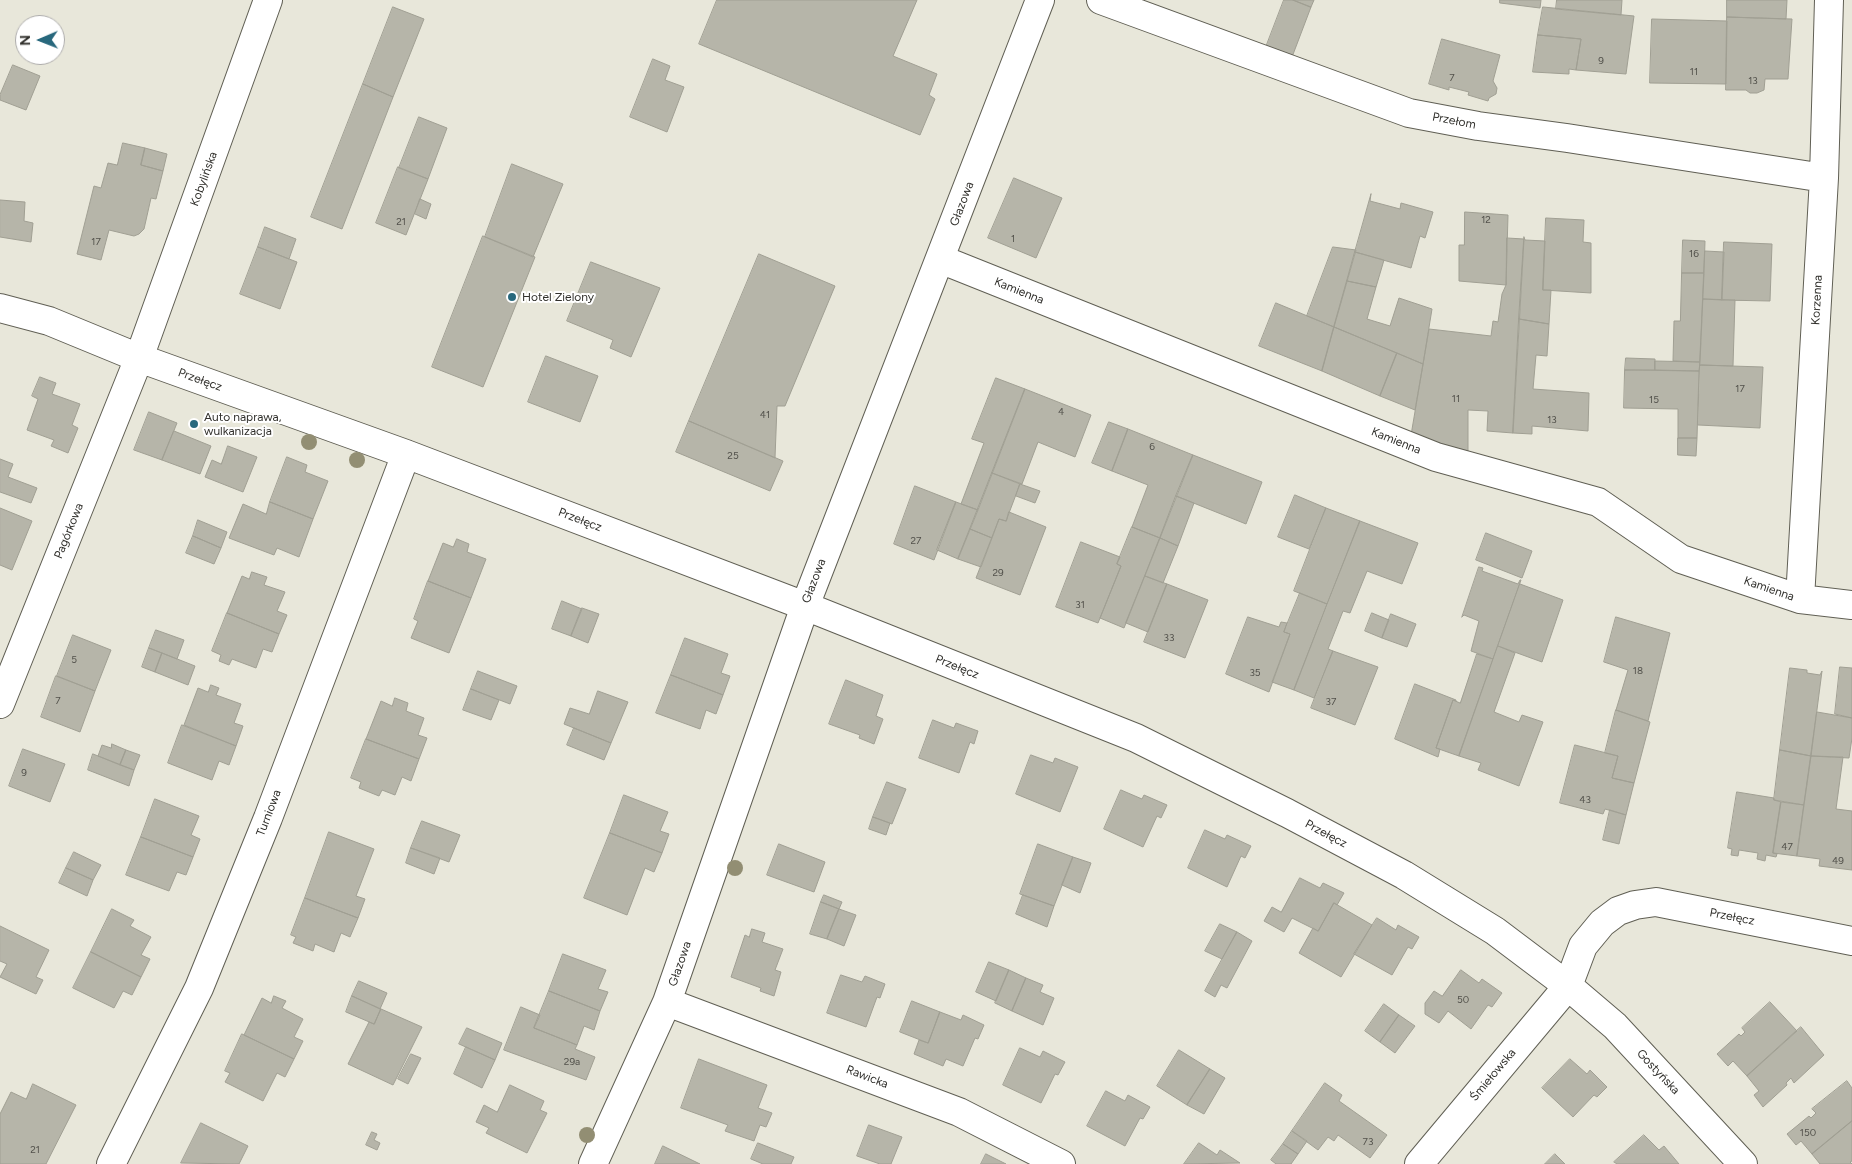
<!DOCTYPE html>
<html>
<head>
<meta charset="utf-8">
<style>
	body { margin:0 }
	#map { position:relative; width:1852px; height:1164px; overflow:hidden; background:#e8e7da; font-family:Figtree,sans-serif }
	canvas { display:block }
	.north { position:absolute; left:15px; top:15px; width:50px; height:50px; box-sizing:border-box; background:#fff; border:1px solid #adacab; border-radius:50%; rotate:269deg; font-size:14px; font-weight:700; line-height:20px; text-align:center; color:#31302c }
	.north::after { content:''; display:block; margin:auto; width:18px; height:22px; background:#28687d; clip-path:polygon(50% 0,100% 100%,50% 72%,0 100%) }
</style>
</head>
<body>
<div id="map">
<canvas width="1852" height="1164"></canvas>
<div class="north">N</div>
</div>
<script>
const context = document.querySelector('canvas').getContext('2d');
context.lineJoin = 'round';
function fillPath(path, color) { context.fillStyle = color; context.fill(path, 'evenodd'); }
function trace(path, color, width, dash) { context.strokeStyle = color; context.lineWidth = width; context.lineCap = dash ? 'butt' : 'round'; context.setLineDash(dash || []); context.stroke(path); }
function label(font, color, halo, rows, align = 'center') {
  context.font = font + ' Figtree,sans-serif'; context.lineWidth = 4; context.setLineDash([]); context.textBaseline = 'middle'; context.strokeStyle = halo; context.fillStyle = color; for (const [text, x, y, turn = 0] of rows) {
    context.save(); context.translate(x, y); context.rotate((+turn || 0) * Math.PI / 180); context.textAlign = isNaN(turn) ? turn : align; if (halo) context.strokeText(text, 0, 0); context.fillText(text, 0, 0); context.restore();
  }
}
const building = new Path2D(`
	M717,0h200l-24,56 44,18 -8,21 6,4 -15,36 -221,-91z
	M1284,0h9l18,7 -22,58 -26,-10z
	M1293,0h21l-3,7z
	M1500,0h41l-1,8 -40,-5z
	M1557,0h65l-1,15 -65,-6z
	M1727,0h60l-1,19 -59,-2z
	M393,7l31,12 -31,78 -30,-13z
	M1543,7l91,9 -8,58 -50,-4 5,-31 -43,-4z
	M1727,17l65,2 -4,60h-23l-1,11 -7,3h-7l-4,-3h-20z
	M1652,19l75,2 -1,63 -76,-1z
	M1538,35l43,4 -5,31 -7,-1v5l-36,-2z
	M1442,39l58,16 -7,26 4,7 -1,6 -7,4 -1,3 -20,-6 1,-3 -20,-5v3l-20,-6z
	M653,59l17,7 -5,14 19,7 -17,45 -37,-15z
	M13,65l27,11 -14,34 -26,-10v-5z
	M363,84l30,13 -51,132 -31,-12z
	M419,117l28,11 -19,51 -29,-11z
	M123,143l22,5 -4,17 22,6 -7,28 -5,-1 -7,31 -5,5 -5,2 -25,-6 -8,30 -24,-6 17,-68 7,2 7,-25 9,2z
	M145,148l22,6 -4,17 -22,-6z
	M512,164l51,20 -30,73 -48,-20z
	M398,167l30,12 -22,56 -30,-12z
	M1014,178l48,20 -26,60 -48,-20z
	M1371,194l-1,7 30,8 1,-6 32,9 -8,26 -5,-2 -9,32 -56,-16z
	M420,199l11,5 -5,15 -11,-5z
	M0,200l25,2 -1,19 9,2 -2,19 -31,-5z
	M1465,212l43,3 -2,70 -47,-4v-36h5z
	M1546,218l38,2 -1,22 8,1v50l-48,-3z
	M265,227l31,12 -7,20 -31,-12z
	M483,236l52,21 -52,130 -51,-20z
	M1524,237l1,3 20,1 -2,49h8l-2,34 -30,-5z
	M1507,238l17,1 -11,194 -26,-2 1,-20 -20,-1v41l-59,-4 20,-118 62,7 2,-15 5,1 4,-28 4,-9z
	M1683,240l22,1 -1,32h-22z
	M1724,242l48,2 -2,57 -48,-1z
	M258,247l39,15 -17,47 -40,-15z
	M1333,247l23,3 -22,77 -27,-11z
	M1705,251l19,1 -2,48 -19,-1z
	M1355,252l29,8 -8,27 -29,-6z
	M759,254l76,32 -50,120h-8l-2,52 -86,-37z
	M591,262l69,26 -29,69 -21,-9 3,-8 -46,-19z
	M1682,273h22l-4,89 -27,-1 1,-40h6z
	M1347,281l29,6 -9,32 23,7 9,-28 33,11 -9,55 -89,-37z
	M1703,299l32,1 -2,66 -33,-1z
	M1276,303l58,24 -12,44 -63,-25z
	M1519,319l30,5 -2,32 -11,-1 -3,34 56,4 -1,38 -56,-5v8l-19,-1z
	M1334,327l63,26 -17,43 -58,-25z
	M1397,353l26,11 -8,46 -35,-14z
	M546,356l52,20 -18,46 -52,-20z
	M1626,358l29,1v11h-30z
	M1655,361l45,1 -1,9 -44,-1z
	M1700,365l63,2 -3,61 -62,-3z
	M1625,370l74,1 -2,67h-19v-29l-54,-1z
	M40,377l16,6 -4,11 28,10 -8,21 6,3 -10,25 -17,-7 3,-6 -27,-10 11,-31 -6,-3z
	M996,378l29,11 -47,121 -17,-6 23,-61 -12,-4z
	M1025,389l66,26 -16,42 -37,-15 -16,42 -30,-11z
	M149,412l28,11 -15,37 -28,-10z
	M689,421l94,40 -13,30 -94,-39z
	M1109,422l19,7 -16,42 -20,-8z
	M1128,429l65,26 -33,83 -28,-11 16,-42 -36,-14z
	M174,431l37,15 -11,28 -38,-14z
	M1678,438h19l-1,18 -18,-1z
	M228,446l29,11 -14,35 -38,-15 7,-17 9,4z
	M1193,455l69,27 -16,42 -70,-28z
	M287,457l20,8 -2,7 23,9 -15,38 -43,-17z
	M0,459l13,5 -5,13 29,11 -6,15 -31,-11z
	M992,473l28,11 -14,37 -7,-2 -7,19 -22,-9z
	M1020,484l20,7 -5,12 -19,-7z
	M915,486l41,16 -22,58 -40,-16z
	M1295,495l31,13 -17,41 -31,-12z
	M1176,496l18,7 -16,43 -18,-8z
	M270,502l43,17 -14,38 -22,-9 -3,7 -45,-17 14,-34 23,10z
	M956,502l22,8 -20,49 -21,-9z
	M0,508l32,13 -20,49 -12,-5z
	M1326,508l34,13 -33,83 -33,-13z
	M1009,512l37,15 -26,68 -44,-17 23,-59 7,2z
	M198,520l29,12 -6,16 -28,-12z
	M1360,521l58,22 -16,41 -35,-13 -17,42 -7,-2 -15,38 5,2 -19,47 -20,-8z
	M1132,527l28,11 -36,90 -24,-10 21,-52 -4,-2z
	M970,529l22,9 -11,29 -23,-8z
	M1486,533l46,18 -10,27 -46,-18z
	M193,536l28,12 -7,16 -28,-11z
	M1160,538l18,8 -15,37 -18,-7z
	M457,539l12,5 -2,8 19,7 -15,39 -43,-17 15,-38 10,4z
	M1081,542l39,15 -3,7 4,2 -23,57 -42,-16z
	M1479,567l4,1 -1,3 36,13 2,-4h1l-28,79 -22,-8 8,-30 -15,-6 -2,2z
	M252,572l15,5 -3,8 21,7 -8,19 10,4 -8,19 -52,-21 15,-37 7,3z
	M1145,576l22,8 -19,48 -22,-9z
	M428,581l43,17 -22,55 -38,-15 7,-17 -4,-2z
	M1167,584l41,16 -23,58 -41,-16z
	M1520,584l43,16 -21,62 -44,-16z
	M1300,593l27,11 -33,86 -22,-8 18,-48 -6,-2z
	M562,601l20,8 -11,27 -19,-7z
	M582,608l17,6 -11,29 -17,-7z
	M227,613l52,21 -7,18 -9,-3 -7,19 -24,-9 -3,6 -10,-4 2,-6 -9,-4z
	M1372,613l17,7 -7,18 -17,-7z
	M1391,614l25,10 -9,23 -25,-9z
	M1248,617l31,10 2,-5 6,1 -3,9 6,2 -21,58 -43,-18z
	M1616,617l54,16 -22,88 -32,-11 12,-40 -24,-8z
	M156,630l28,10 -7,19 -28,-11z
	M73,635l38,15 -16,41 -38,-15z
	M685,638l43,16 -7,19 9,3 -7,19 -52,-20z
	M1498,646l17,7 -21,59 25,10 3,-7 21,7 -24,64 -41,-16 3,-7 -22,-7z
	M149,648l13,5 -7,19 -13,-5z
	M1333,651l45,16 -23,58 -44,-17z
	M162,653l33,13 -7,19 -33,-13z
	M1477,654l16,5 -34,97 -23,-8 17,-48 7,3z
	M1840,667l12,1v50l-17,-4z
	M1790,668l17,2v3l13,2 2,-4 -11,85 -31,-6z
	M478,671l39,15 -7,18 -39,-15z
	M671,675l52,20 -7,19 -10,-4 -6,19 -44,-16z
	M56,676l39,15 -15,41 -39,-15z
	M846,680l37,15 -7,21 7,3 -9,25 -15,-6 1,-3 -31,-11z
	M1415,684l41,16v1l-3,-1 -17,48 4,1 -2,8 -43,-18z
	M211,685l8,3 -3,7 25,9 -7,19 9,3 -7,20 -52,-21 14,-37 10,4z
	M471,689l28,11 -8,20 -28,-10z
	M598,691l30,11 -17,41 -47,-19 6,-16 19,6z
	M395,698l13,5 -2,8 18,7 -6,17 9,3 -8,21 -53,-20 15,-38 11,5z
	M1616,710l34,12 -16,61 -22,-5 6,-22 -13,-3z
	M1817,712l35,6v20l-3,20 -38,-2z
	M933,720l21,8 2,-5 22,8 -4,13 -4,-2 -11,31 -40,-15z
	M182,725l54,21 -7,19 -10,-4 -7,19 -44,-17z
	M574,728l37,15 -7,17 -37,-15z
	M366,739l53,20 -8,22 -9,-4 -7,18 -13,-5 -3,6 -20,-8 2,-6 -10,-4z
	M112,744l14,6 -6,15 -22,-9 4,-11 9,3z
	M1575,745l43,11 -6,22 22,5 -8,32 -21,-6 -2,5 -43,-11z
	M23,749l42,15 -15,38 -41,-16z
	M126,750l14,5 -6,15 -14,-5z
	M1780,750l31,6 -7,49 -30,-5z
	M93,754l41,16 -5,16 -41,-16z
	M1031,755l22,8 2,-5 23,9 -18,45 -44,-18z
	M1811,756l32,1 -7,52 16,2v59l-33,-4 1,-7 -23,-3z
	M887,782l19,7 -14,35 -19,-7z
	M1121,790l21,9 2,-4 23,10 -6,13 -4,-2 -14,31 -39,-18z
	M1737,792l37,6v2l7,2 -8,51 4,1 -1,3 -10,-2 -1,6 -8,-2 1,-6 -19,-3 -1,6 -7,-1 1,-6 -4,-1z
	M624,795l44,17 -8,19 9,3 -7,19 -52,-20z
	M155,799l44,17 -8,19 9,4 -7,18 -52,-20z
	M1781,802l23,3 -7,51 -24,-3z
	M1610,810l16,5 -7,29 -16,-4z
	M873,817l17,6 -4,12 -17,-6z
	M422,821l38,14 -11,27 -38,-14z
	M1205,830l20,9 2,-4 24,11 -6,12 -4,-2 -14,31 -39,-19z
	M329,832l45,17 -18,47 9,3 -7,19 -53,-20z
	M610,833l52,20 -8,19 -9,-4 -18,47 -43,-17z
	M141,837l52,20 -7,18 -9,-3 -8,19 -43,-16z
	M779,844l46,18 -11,30 -47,-17z
	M1038,844l35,13 -19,49 -34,-12z
	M411,848l29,10 -6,16 -28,-11z
	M74,852l27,13 -8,15 -27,-12z
	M1073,857l18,6 -11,30 -18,-8z
	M66,868l27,12 -6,16 -28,-13z
	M1300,878l20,10 3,-5 21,10 -7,12 -3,-2 -16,28 -26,-13 -8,14 -20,-11 8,-14 9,5z
	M824,895l18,7 -3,7 -18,-7z
	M1023,895l31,11 -7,21 -31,-13z
	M305,898l53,20 -8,19 -9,-4 -7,19 -19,-8 -2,7 -20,-8 3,-6 -5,-2z
	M821,902l18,7 -12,30 -17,-5z
	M1334,903l38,22 -31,52 -42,-24 14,-25 5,3z
	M112,909l22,11 -4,6 21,11 -10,18 9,4 -9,18 -50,-25z
	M839,909l17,6 -12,31 -17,-7z
	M1377,918l19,12 2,-5 21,12 -7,12 -4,-2 -16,28 -38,-21z
	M1220,924l17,8 -15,27 -17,-8z
	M0,926l49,24 -13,27 7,3 -7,14 -36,-17 7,-13 -7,-3z
	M752,929l13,4 -3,9 21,7 -8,21 6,2 -7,24 -14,-5 1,-3 -30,-11 14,-42 4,2z
	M1237,932l15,9 -25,47 -6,-3 -6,12 -10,-6z
	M91,952l50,25 -9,18 -9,-4 -9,17 -41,-20z
	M563,954l43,16 -8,19 10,3 -8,19 -51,-20z
	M989,962l20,8 -13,31 -20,-9z
	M1009,970l17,8 -14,33 -17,-8z
	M1461,970l18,13 3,-4 20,14 -10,14 -4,-2 -17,24 -23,-18 -9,12 -14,-9v-11l9,-12 8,5z
	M841,975l21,7 3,-6 20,8 -5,14 -3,-1 -11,30 -39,-14z
	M1026,978l17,7 -3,7 14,6 -11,27 -31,-14z
	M359,981l28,12 -7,16 -28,-13z
	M549,991l51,20 -6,19 -10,-4 -7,19 -43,-17z
	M274,996l12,5 -4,7 21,11 -9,18 9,4 -9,18 -50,-24 18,-37 9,5z
	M352,996l29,13 -7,15 -28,-12z
	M912,1001l28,11 -12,31 -28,-11z
	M1770,1002l27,29 -50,45 -14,-15 -5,5 -11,-12 22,-20 2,2 4,-4 -3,-4z
	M1384,1004l15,11 -19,27 -15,-11z
	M521,1007l19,8 -6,13 43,17 -2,4 20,8 -9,23 -82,-30z
	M381,1009l41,18 -29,58 -45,-21 21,-42 5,2z
	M940,1012l21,8 2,-5 21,10 -6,14 -3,-1 -12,28 -17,-7 -3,7 -29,-12 5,-14 9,3z
	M1399,1015l16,11 -20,27 -15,-11z
	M1801,1027l23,28 -30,28 -3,-5 -5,5 1,2 -24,22 -9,-12 5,-4 -12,-15z
	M467,1028l35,15 -7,17 -36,-16z
	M242,1034l52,25 -9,18 -8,-4 -14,28 -38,-19 5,-9 -5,-2z
	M466,1047l29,13 -13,28 -28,-14z
	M1020,1048l20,9 3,-6 22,11 -7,13 -3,-1 -14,29 -38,-18z
	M1179,1050l31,19 -23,36 -30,-19z
	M411,1054l10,4 -13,26 -10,-5z
	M699,1059l68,26 -9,23 14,5 -6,14 -6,-2 -6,16 -29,-10 3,-6 -47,-17z
	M1570,1059l17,15 3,-4 17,17 -10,10 -3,-2 -21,22 -31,-29z
	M1210,1069l15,9 -21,36 -17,-9z
	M1847,1081l5,7v33l-40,33 -11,-13 -5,4 -9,-11 22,-18 2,2 5,-5 -4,-4z
	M1325,1083l17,12 -3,6 48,34 -17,23 -32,-23 -4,6 -6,-4 -10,13 -26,-19z
	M33,1084l43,21 -30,59h-46v-50l11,-22 15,7z
	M510,1085l34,16 -4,9 7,3 -20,40 -41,-20 3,-5 -13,-6 8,-17 13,7z
	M1106,1091l19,10 3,-6 22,12 -7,12 -3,-1 -15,28 -38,-20z
	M1852,1121v40l-2,1 2,2h-32l-8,-10z
	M201,1123l47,23 -9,18 -58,-1z
	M869,1125l33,12 -11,27h-11l-23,-8z
	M1292,1131l15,10 -9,13 -15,-10z
	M372,1132l5,2 -3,6 6,3 -3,7 -11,-5z
	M1644,1135l15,15 5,-4 15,18h-62l-3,-2z
	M758,1143l36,14 -3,7h-28l-12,-5z
	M1199,1143l18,12 3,-5 20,13 -56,1z
	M1283,1144l15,10 -7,10h-15l-5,-4z
	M663,1146l37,18h-45z
	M986,1154l20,10h-25z
	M1555,1154l10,10h-20z`);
fillPath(building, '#b6b5a9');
trace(building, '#a09f93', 1);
const street = new Path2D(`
	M1101,0l308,113 69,13 89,12 257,40
	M940,259l496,198 162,45 83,57 119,40 52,6
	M0,308l49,13 90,37 267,96 399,152 331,132 151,75 117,62 91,56 73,55 47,40 128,138
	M1800,599l24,-421 5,-178
	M0,704l139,-346 129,-358
	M667,1002l292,110 102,52
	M111,1164l88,-176 69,-170 138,-364
	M593,1164l74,-162 138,-396 235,-606
	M1419,1164l149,-178 15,-40 19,-23 16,-12 17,-6 21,-3 196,39`);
trace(street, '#605f54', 30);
trace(street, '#fff', 28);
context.fillStyle = '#928e73';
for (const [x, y] of [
	[309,442],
	[357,460],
	[735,868],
	[587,1135]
]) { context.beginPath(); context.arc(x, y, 8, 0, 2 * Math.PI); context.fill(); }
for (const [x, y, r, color] of [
	[512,297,5,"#28687d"],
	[194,424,5,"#28687d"]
]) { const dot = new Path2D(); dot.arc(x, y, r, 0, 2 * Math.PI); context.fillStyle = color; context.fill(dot); trace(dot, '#fff', 2); }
label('10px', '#52514b', null, [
	["9",1601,61],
	["11",1694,72],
	["7",1452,78],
	["13",1753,81],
	["12",1486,220],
	["21",401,222],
	["1",1013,239],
	["17",96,242],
	["16",1694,254],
	["17",1740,389],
	["11",1456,399],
	["15",1654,400],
	["4",1061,412],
	["41",765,415],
	["13",1552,420],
	["6",1152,447],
	["25",733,456],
	["27",916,541],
	["29",998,573],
	["31",1080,605],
	["33",1169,638],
	["5",74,660],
	["18",1638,671],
	["35",1255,673],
	["7",58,701],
	["37",1331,702],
	["9",24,773],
	["43",1585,800],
	["47",1787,847],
	["49",1838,861],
	["50",1463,1000],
	["29a",572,1062],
	["150",1808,1133],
	["73",1368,1142],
	["21",35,1150]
]);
label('12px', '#31302c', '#fff', [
	["Przełom",1454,121,11],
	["Kobylińska",204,179,-70],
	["Głazowa",962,204,-69],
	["Kamienna",1019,291,22],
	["Korzenna",1817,300,-87],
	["Przełęcz",200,380,20],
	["Kamienna",1396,441,22],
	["Przełęcz",580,520,21],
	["Pagórkowa",69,531,-68],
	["Głazowa",814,581,-69],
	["Kamienna",1769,589,19],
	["Przełęcz",957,667,22],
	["Turniowa",269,813,-69],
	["Przełęcz",1326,834,28],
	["Przełęcz",1732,917,11],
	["Głazowa",680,964,-71],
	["Gostyńska",1658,1072,47],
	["Śmiełowska",1493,1075,-50],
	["Rawicka",867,1077,21]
]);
label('12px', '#31302c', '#fff', [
	["Hotel Zielony",522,297],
	["Auto naprawa,",204,417],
	["wulkanizacja",204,431]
], 'left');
</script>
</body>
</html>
